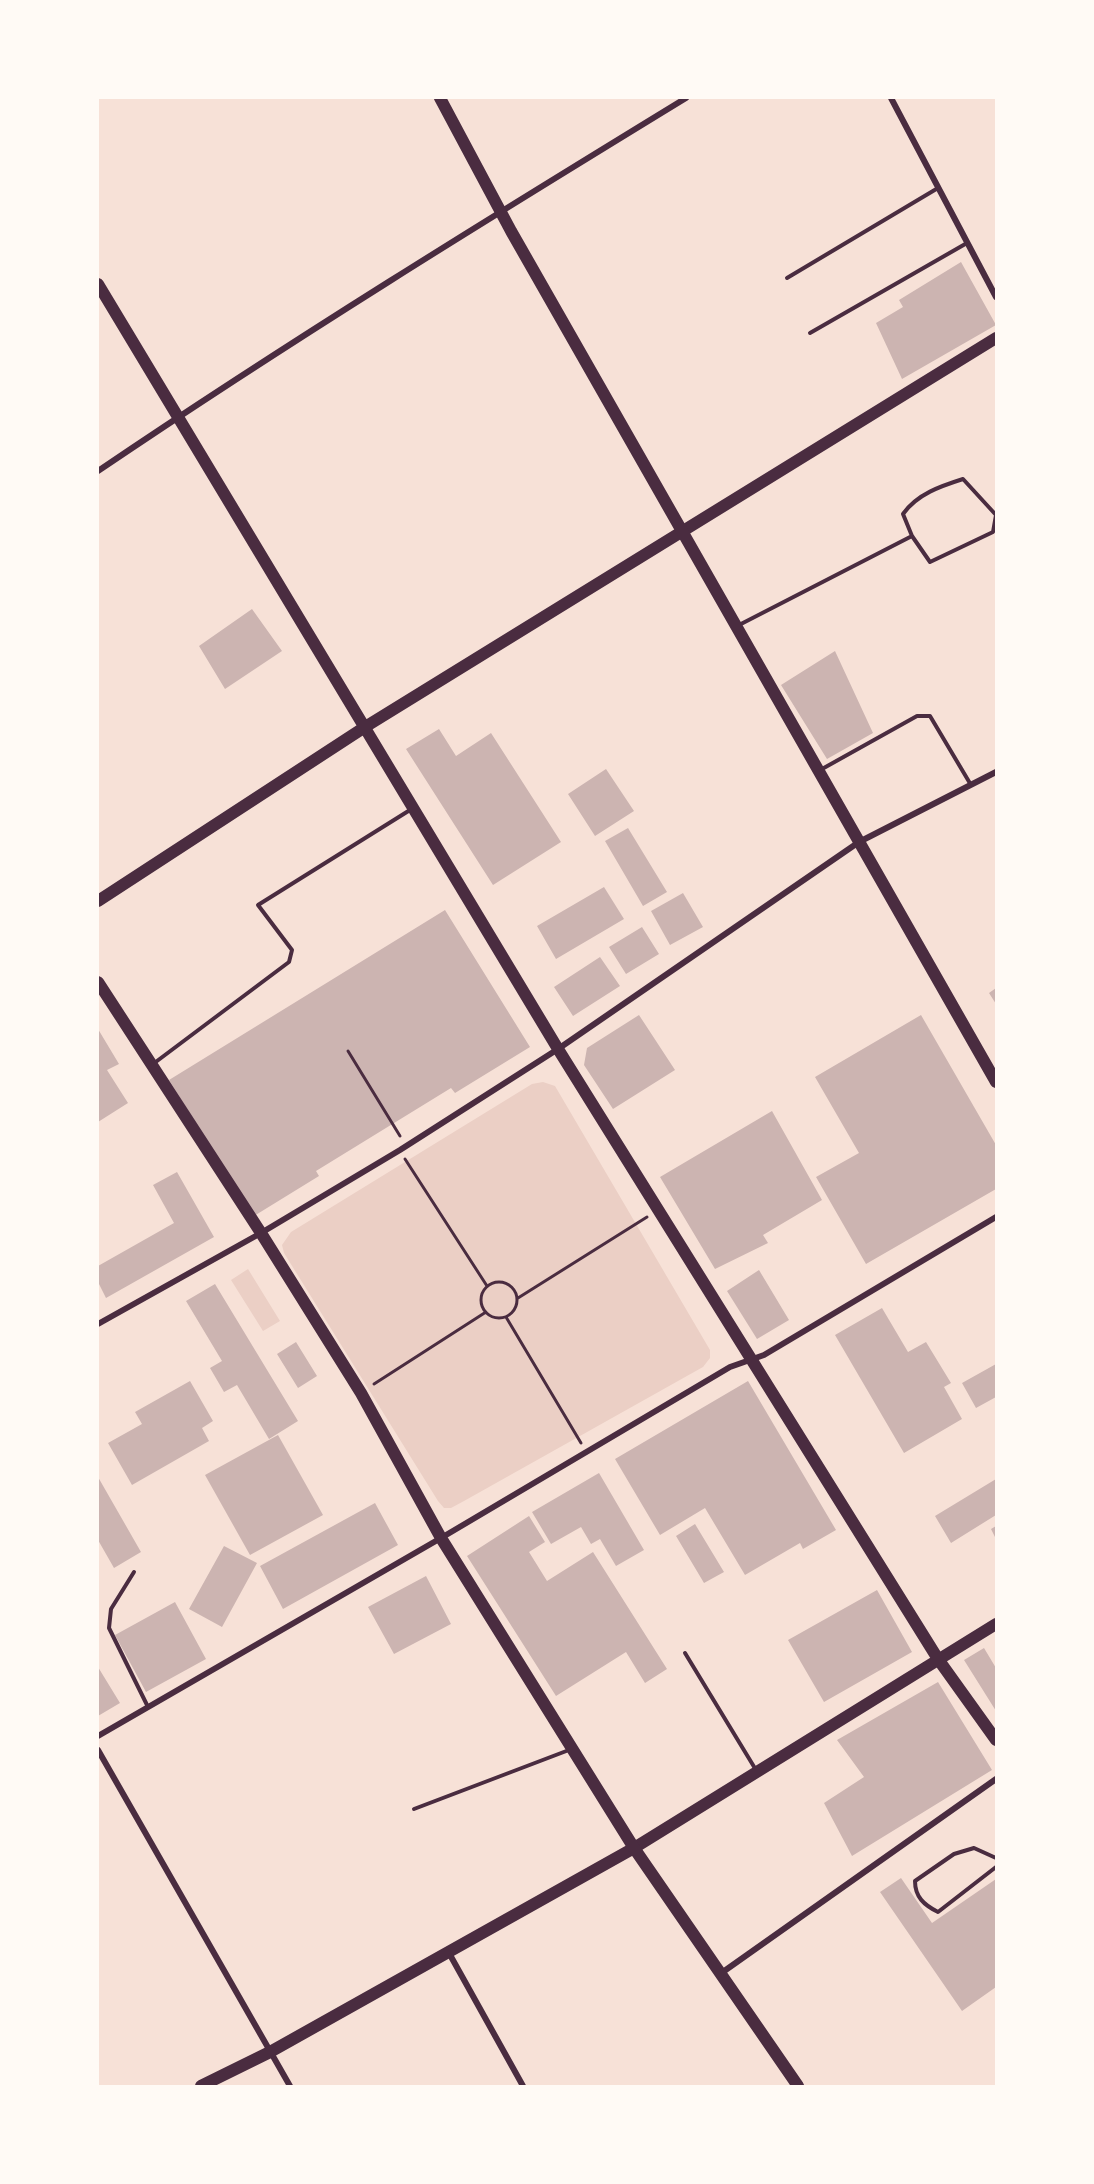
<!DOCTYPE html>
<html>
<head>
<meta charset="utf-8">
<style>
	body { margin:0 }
	#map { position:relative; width:1094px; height:2184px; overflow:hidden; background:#f7e1d7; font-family:"Space Grotesk",sans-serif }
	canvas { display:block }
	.frame { position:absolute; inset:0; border:99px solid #fffaf5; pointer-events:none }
</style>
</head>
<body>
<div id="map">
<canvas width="1094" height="2184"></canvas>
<div class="frame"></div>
</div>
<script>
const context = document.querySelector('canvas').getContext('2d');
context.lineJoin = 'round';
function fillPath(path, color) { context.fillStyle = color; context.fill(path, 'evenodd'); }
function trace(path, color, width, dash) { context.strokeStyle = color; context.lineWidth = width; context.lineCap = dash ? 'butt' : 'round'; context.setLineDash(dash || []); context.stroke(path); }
fillPath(new Path2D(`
	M543,1082l12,4 155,264v8l-7,9 -239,134 -13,7h-7l-6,-7 -154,-248 -2,-8 9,-13 241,-148z
	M248,1269l32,52 -17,10 -32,-51z`), '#ebcfc5');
fillPath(new Path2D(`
	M961,262l35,63 -94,54 -26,-56 27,-16 -4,-7z
	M252,609l30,42 -57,38 -26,-43z
	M835,651l38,82 -46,26 -46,-74z
	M439,729l17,27 35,-23 70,109 -68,43 -87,-136z
	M606,769l28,42 -39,25 -27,-42z
	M628,828l39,64 -24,14 -38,-65z
	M604,887l20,32 -68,40 -19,-33z
	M683,893l20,34 -33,18 -19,-34z
	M445,910l85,137 -75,46 -4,-5 -135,83 3,5 -65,40 -85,-136z
	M642,927l17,27 -33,20 -17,-27z
	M600,957l20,29 -47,30 -19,-29z
	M996,988v16l-7,-11z
	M639,1015l36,55 -62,39 -29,-44 3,-17z
	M921,1015l75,130v44l-130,75 -50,-87 43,-24 -44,-76z
	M98,1029l21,35 -12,6 21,33 -30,19z
	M772,1111l50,89 -59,35 5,8 -53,26 -55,-92z
	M177,1172l37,65 -108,61 -8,-16v-16l76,-43 -21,-38z
	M759,1270l30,50 -32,19 -30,-48z
	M215,1284l83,137 -29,18 -32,-54 -13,7 -14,-24 12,-7 -36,-60z
	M882,1308l26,44 18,-10 25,41 -7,4 18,32 -58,34 -69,-118z
	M296,1342l21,34 -19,12 -21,-34z
	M996,1364v33l-20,11 -14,-25z
	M190,1381l23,40 -11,7 7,13 -77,44 -24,-42 34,-19 -7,-12z
	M748,1381l88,149 -33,19 -3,-6 -55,32 -40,-67 -45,27 -45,-76z
	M278,1435l45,80 -73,40 -45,-80z
	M599,1473l45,77 -28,16 -16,-27 -9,5 -10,-17 -30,17 -19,-32z
	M98,1477l43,75 -27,16 -16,-28z
	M996,1479v36l-45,28 -16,-27z
	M375,1503l23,42 -115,64 -23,-43z
	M529,1516l16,26 -16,10 18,29 46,-29 74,117 -22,14 -19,-31 -70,44 -89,-140z
	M695,1524l29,48 -20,11 -28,-47z
	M996,1526v13l-5,-10z
	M224,1546l33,17 -35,64 -33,-18z
	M426,1576l25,48 -57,30 -26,-47z
	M877,1590l35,62 -88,50 -36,-62z
	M175,1602l31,57 -60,33 -31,-57z
	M984,1648l12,20v43l-32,-51z
	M98,1667l22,36 -22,13z
	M938,1682l54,88 -140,86 -28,-53 40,-26 -27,-37z
	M901,1878l31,45 64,-44v108l-34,24 -82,-119z`), '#ccb4b1');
trace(new Path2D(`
	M348,1051l52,85
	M405,1159l82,127
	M481 1300a18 18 0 1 1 36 0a18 18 0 1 1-36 0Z
	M518,1298l129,-81
	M506,1317l75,126
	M374,1384l112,-72`), '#4a2c40', 3);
trace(new Path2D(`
	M787,278l151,-90
	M810,333l157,-90
	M996,515l-3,17 -63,30 -18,-26 -9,-22c14,-20 38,-28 60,-35l33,36
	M739,625l173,-89
	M822,769l95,-53h13l41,69
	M153,1064l136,-102 3,-12 -34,-45 152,-95
	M134,1572l-23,37 -2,19 39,79
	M685,1653l71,117
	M414,1809l155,-59
	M996,1858l-22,-10 -20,6 -39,27c0,16 9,24 23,31l58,-45`), '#4a2c40', 4);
trace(new Path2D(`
	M891,98l105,199
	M98,471c192,-130 390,-252 588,-373
	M98,1324l163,-91 139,-83 158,-101 301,-207 137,-70
	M98,1736l343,-198 289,-171 34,-12 232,-138
	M98,1750l192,336
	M449,1953l74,133
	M720,1974l276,-195`), '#4a2c40', 6);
trace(new Path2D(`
	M98,284l460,765 380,610 58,81
	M98,901l267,-174 631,-389
	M201,2086l69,-34 364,-204 362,-224`), '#4a2c40', 12);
trace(new Path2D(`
	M440,98l71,133 485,851
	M98,982l163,251 100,160 80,145 193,310 164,238`), '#4a2c40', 12);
</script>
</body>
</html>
